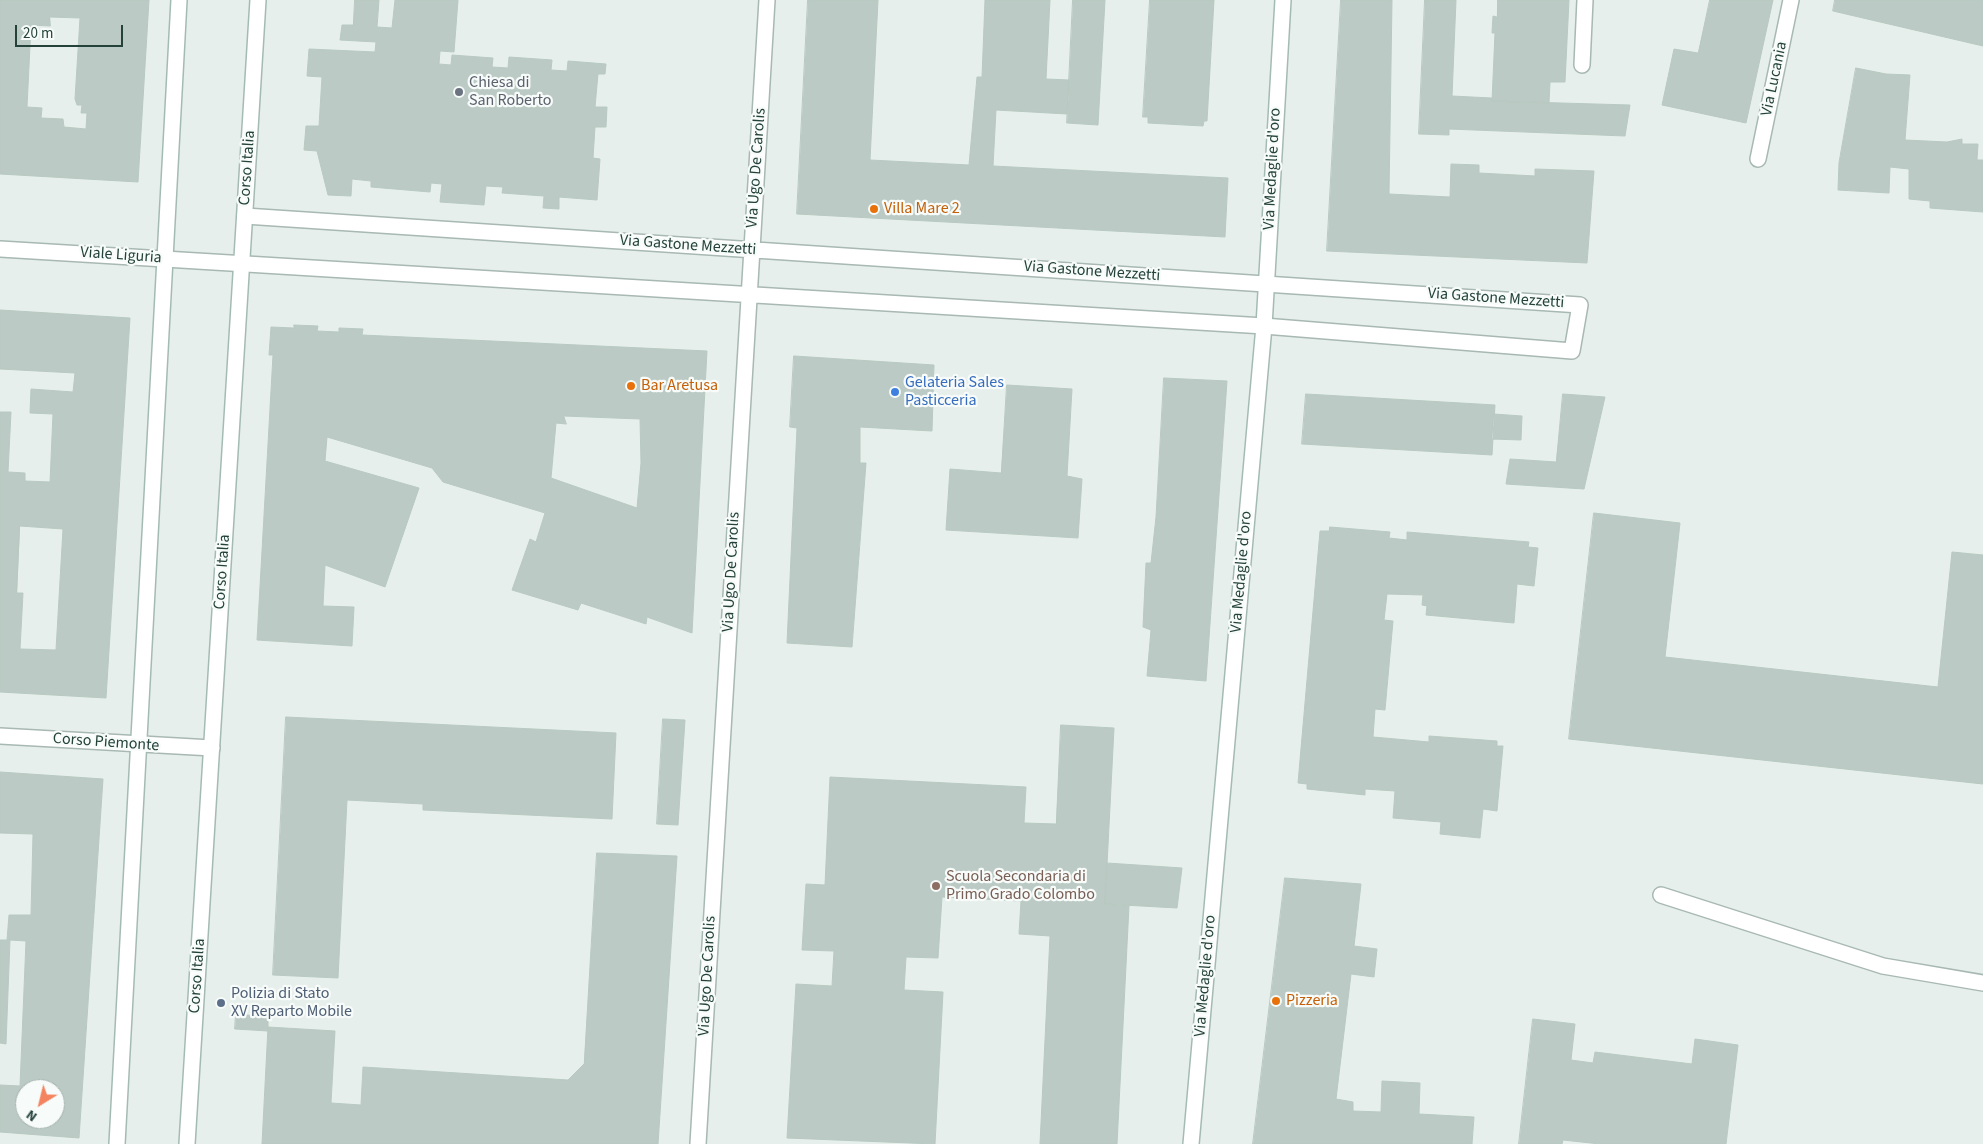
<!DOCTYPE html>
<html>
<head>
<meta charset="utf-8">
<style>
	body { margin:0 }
	#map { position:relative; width:1983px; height:1144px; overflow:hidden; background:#e6efeb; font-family:"Source Sans 3",sans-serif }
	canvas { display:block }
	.north { position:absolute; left:15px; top:1079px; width:50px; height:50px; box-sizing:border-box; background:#f7fbf9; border:1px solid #a3b1ad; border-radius:50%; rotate:216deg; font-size:14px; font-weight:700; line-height:20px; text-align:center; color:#24423a }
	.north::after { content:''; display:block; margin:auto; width:18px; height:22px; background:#f4845f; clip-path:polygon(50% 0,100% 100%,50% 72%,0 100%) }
	.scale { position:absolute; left:15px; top:25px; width:108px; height:22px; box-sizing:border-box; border:2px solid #24423a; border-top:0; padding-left:6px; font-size:15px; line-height:18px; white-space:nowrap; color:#24423a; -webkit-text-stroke:4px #f7fbf9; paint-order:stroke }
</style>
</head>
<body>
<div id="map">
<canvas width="1983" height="1144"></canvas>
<div class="north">N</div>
<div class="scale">20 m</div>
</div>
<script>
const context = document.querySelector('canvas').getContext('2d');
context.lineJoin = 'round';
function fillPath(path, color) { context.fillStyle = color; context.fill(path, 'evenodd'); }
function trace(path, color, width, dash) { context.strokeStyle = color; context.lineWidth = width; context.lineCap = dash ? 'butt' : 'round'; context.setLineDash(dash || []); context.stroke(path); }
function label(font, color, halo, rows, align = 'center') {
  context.font = font + ' "Source Sans 3",sans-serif'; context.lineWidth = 4.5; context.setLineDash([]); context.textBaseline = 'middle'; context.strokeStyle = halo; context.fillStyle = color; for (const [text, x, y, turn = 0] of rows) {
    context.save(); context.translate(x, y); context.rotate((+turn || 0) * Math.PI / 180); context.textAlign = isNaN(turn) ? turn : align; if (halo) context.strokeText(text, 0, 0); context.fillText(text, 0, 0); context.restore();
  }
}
const building = new Path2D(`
	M0,0h149l-11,182 -138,-8zM50,17l30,1 -5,81 2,6h5l-1,8h6l-1,16 -22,-2 -1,-8 -22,-1 1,-10 -15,-1 4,-82 19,1z
	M355,0h24l-2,27 15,1 3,-28h63l-4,52 -14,-1 -1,13 12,1 1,-10 41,3 -1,9 16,1 1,-11 43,3 -1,10 16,1 1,-10 38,3 -1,10h-7l-3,33h12l-1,20h-11l-2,31 7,1 -3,41 -38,-3v12l-16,-1 1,-12 -42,-3 1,-6 -17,-1 -2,19 -44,-3 2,-18 -11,-1 -1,9 -59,-5v-6l-19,-2 -1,17 -23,-1 -11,-44 -13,-1 2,-24h13l3,-49 -15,-1 2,-27 66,3 1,-10 -36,-2 2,-15h11z
	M808,0h70l-8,160 99,5 8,-88h5l3,-77h65l-4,79 23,1 -2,34 -71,-4 -3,56 235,12 -3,59 -428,-23z
	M1073,0h32l-7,125 -31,-2z
	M1150,0h64l-7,121h-3l-1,5 -55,-3v-6h-5z
	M1341,0h51l-3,194 61,3 1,-33 28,1v8l56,3v-7l59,2 -7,92 -260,-12z
	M1425,0h31l-4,96 40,2v3l138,4 -5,31 -176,-7v6l-30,-1z
	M1498,0h71l-4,82h-15l-1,21 -57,-2 3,-68h-3l1,-17 4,1z
	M1710,0h63l-27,123 -84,-18 12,-56 24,4z
	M1835,0h148v46l-150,-35z
	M1856,68l30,6 24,1 -5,65 42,2 15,-3v5h16l-1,16h6v52l-53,-4v-7l-21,-2v-30l-19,-2 -1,26 -51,-3 1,-27z
	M0,310l130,8 -24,380 -106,-6v-280h11l-3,60 17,1v8l25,1 3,-68 -23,-1 1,-24 42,3 2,-19 -75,-4zM20,526l43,3 -7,121 -36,-1 3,-56h-6z
	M294,325l24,1 -1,5 22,1v-4l24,1 -1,6 345,16 -15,282 -45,-16 -1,7 -65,-21 -3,7 -66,-20 18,-51 6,3 9,-29 -102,-31 -11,-14 -105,-31 -2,24 94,27 -34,99 -60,-22 -2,41 31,1 -2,39 -95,-6 16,-285h-4l2,-28 23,1zM564,416l76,3 1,44 -4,45 -86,-30 5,-55 10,1z
	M794,356l140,9 -2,66 -72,-4v36h6l-14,184 -65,-4 10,-215 -7,-1z
	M1164,378l63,3 -21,300 -59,-5 4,-46 -8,-3 3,-64h5l5,-46z
	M1007,385l65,4 -5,87 15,3 -4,59 -132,-8 4,-61 51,4z
	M1306,394l189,11 -3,50 -190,-11z
	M1563,394l42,3 -21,92 -78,-5 4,-25 46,3z
	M1494,414l28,2 -1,24 -29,-1z
	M1594,513l86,10 -15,134 273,30 14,-135 31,3v229l-414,-45z
	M1330,527l60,5 -1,6 18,2v-8l122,10 -1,5 10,1 -4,38 -17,-2 -3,39 -88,-8 1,-9 -5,-1 1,-10 -36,-1 -3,26 9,1 -8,89 -10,-1 -2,28 56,5v-6l68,5v5h6l-6,65 -14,-2 -3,29 -40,-4 1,-12 -48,-4 2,-27 -30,-2v6l-58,-6v-5l-9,-1 22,-252h9z
	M286,717l330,16 -4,86 -189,-9v-6l-76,-4 -9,178 -65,-3z
	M663,719l22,1 -7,105 -21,-1z
	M1061,725l53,3 -9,176 24,2 -12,238h-77l10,-208 -31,-2 2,-33 -79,-4 -4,61 -32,-1 -2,33 39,2 -8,152 -148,-6 9,-154 36,2 2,-35 -32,-1 4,-66 19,1 5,-108 196,10 -2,36 32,1z
	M0,772l103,7 -24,359 -79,-6v-47l20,1 6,-145 -16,-1 -4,104 -6,-1v-103h7l2,-25h22l2,-81 -33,-1zM25,1089h30v30h-30z
	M597,853l80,3 -19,288h-396l6,-117 67,4 -4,72 30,2 2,-38 205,13 16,-16z
	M1107,863l75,5 -5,40 -72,-4z
	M1285,878l76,6 -7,62 23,3 -3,28 -23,-3 -15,125 17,3v9l28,1 1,-31 38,2 -1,31 55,3 -2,27h-219z
	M236,1014l32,3v14l-33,-2z
	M1533,1019l42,5 -4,36 22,3 2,-11 97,12 3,-25 43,6 -12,99h-126l-37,-4 -1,4h-43z`);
fillPath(building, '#bbcac4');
trace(building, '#b8c9c2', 1);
const lane = new Path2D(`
	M1582,65l3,-65
	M1758,159l33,-159
	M1661,895l222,71 100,17`);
const street = new Path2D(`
	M0,249l1264,77 308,25 8,-46 -1335,-89
	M0,736l212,12
	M698,1144l69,-1144`);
const secondary = new Path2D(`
	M117,1144l62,-1144
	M187,1144l71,-1144
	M1191,1144l73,-818 19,-326`);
trace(lane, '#a8b8b2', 18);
trace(street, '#a8b8b2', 18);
trace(secondary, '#a4bbb3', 18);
trace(lane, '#fff', 15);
trace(street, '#fff', 15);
trace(secondary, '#fff', 15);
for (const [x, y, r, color] of [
	[459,92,5,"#6b7280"],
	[874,209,5,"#e8710a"],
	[631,386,5,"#e8710a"],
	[895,392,5,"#3f7fe0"],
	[936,886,5,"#8d6e63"],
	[1276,1001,5,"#e8710a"],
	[221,1003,5,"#5c6f8a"]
]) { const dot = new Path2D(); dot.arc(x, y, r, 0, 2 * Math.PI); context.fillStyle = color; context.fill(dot); trace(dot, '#f7fbf9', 2); }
label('16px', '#24423a', '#f7fbf9', [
	["Via Lucania",1775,79,-78],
	["Corso Italia",248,168,-86],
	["Via Ugo De Carolis",757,168,-86],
	["Via Medaglie d'oro",1273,169,-87],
	["Via Gastone Mezzetti",688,246,4],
	["Viale Liguria",121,256,4],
	["Via Gastone Mezzetti",1092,272,4],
	["Via Gastone Mezzetti",1496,299,4],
	["Corso Italia",223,572,-86],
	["Via Ugo De Carolis",732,572,-87],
	["Via Medaglie d'oro",1242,572,-85],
	["Corso Piemonte",106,743,4],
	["Corso Italia",198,976,-86],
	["Via Ugo De Carolis",708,976,-87],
	["Via Medaglie d'oro",1206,976,-85]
]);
label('16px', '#5b616d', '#f7fbf9', [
	["Chiesa di",469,83],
	["San Roberto",469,101]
], 'left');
label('16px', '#c56008', '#f7fbf9', [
	["Villa Mare 2",884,209],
	["Bar Aretusa",641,386],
	["Pizzeria",1286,1001]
], 'left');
label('16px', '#366cbe', '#f7fbf9', [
	["Gelateria Sales",905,383],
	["Pasticceria",905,401]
], 'left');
label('16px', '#785e54', '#f7fbf9', [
	["Scuola Secondaria di",946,877],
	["Primo Grado Colombo",946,895]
], 'left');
label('16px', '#4e5e75', '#f7fbf9', [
	["Polizia di Stato",231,994],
	["XV Reparto Mobile",231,1012]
], 'left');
</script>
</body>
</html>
